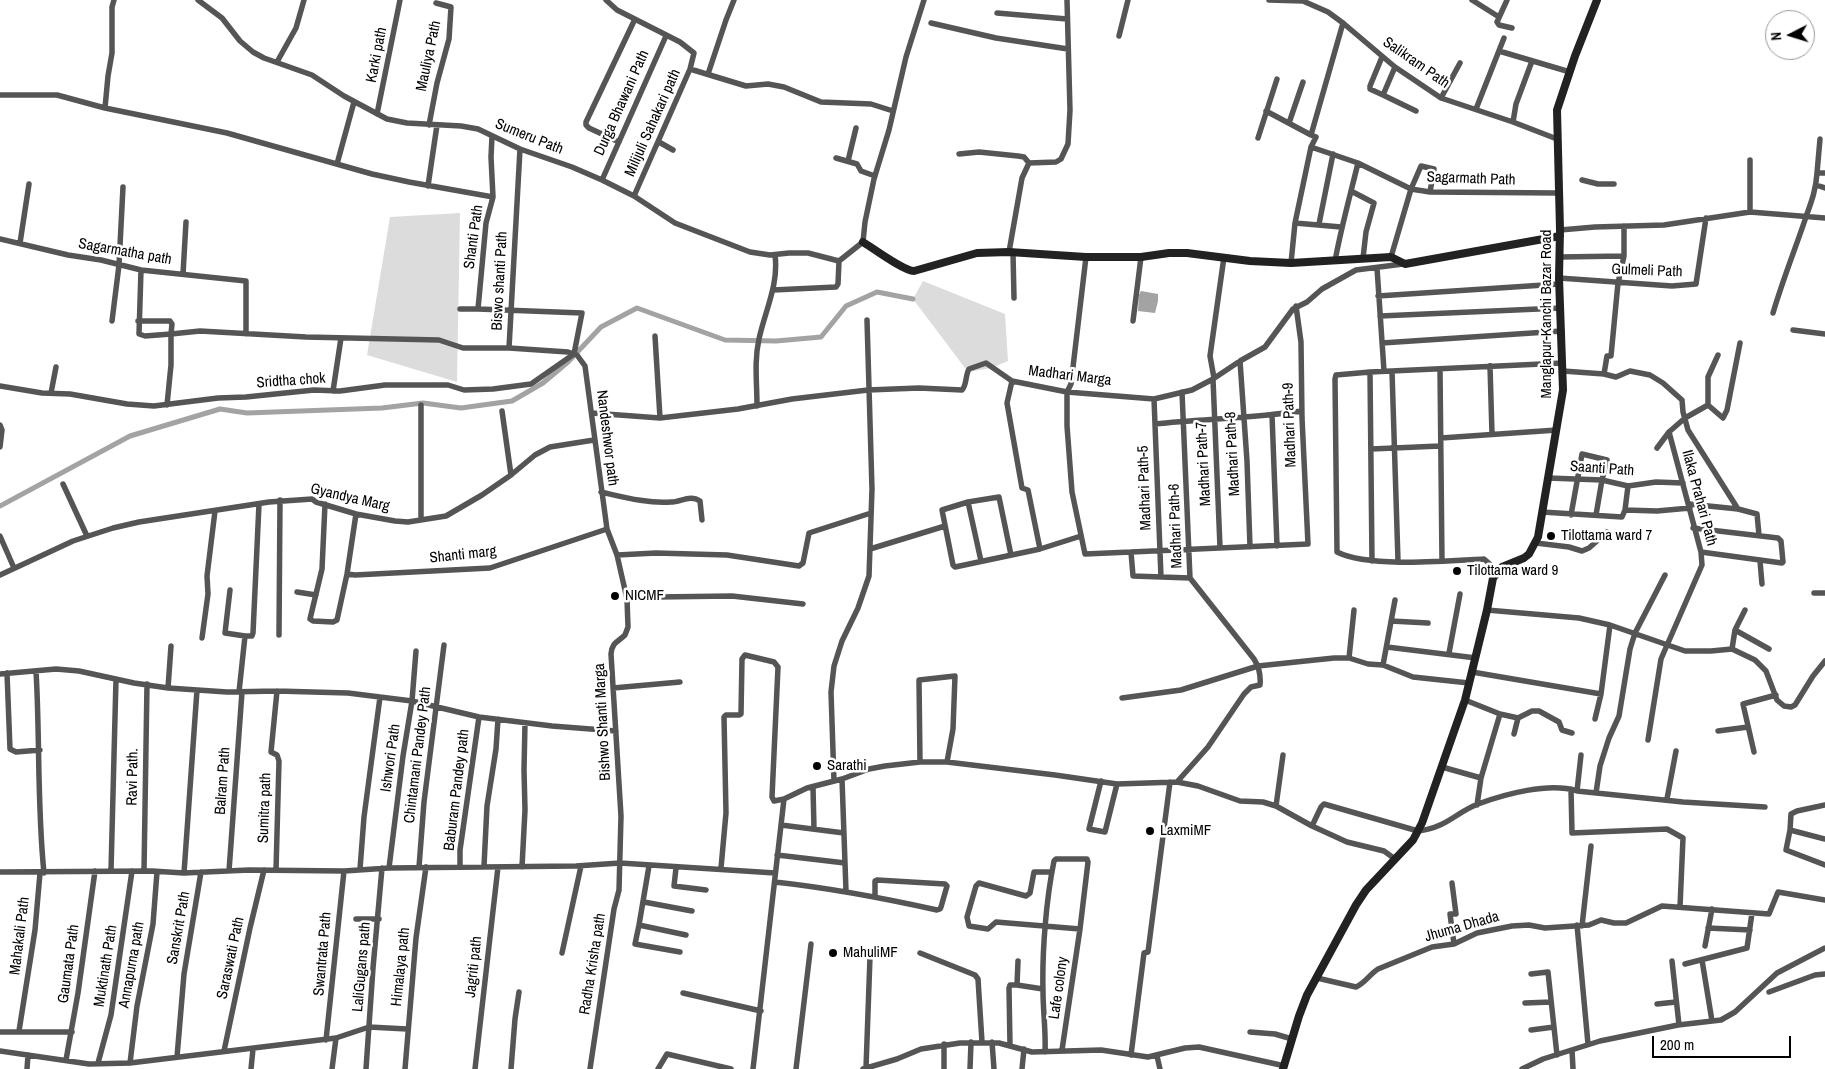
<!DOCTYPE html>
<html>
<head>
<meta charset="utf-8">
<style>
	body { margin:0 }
	#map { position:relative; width:1825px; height:1069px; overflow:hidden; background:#fff; font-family:"Archivo Narrow",sans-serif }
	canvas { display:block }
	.north { position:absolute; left:1765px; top:10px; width:50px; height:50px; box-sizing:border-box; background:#fff; border:1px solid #999; border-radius:50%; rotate:265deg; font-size:14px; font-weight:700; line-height:20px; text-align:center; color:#000 }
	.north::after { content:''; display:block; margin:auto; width:18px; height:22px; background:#000; clip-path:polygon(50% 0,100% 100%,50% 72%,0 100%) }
	.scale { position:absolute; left:1652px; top:1036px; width:139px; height:22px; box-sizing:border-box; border:2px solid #000; border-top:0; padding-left:6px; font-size:15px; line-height:18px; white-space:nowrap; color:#000; -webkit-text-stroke:4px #fff; paint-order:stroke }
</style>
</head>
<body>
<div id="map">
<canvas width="1825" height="1069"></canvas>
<div class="north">N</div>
<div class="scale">200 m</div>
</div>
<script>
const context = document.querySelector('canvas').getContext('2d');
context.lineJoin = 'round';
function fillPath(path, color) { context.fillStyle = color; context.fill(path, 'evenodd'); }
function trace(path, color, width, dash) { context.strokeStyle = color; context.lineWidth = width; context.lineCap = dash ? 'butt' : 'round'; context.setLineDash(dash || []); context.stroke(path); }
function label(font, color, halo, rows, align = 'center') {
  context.font = font + ' "Archivo Narrow",sans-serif'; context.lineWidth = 5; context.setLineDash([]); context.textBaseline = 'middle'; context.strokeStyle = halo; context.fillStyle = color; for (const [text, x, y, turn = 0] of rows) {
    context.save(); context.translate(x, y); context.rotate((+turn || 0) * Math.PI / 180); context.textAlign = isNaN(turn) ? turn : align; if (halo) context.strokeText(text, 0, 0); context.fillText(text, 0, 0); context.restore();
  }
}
fillPath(new Path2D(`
	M460,213l-3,169 -90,-27 23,-138z
	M923,281l82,33 3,47 -17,7 -23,4 -55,-73z`), '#dcdcdc');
fillPath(new Path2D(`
	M1141,291l17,3v7l-3,12 -17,-2 1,-16z`), '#a3a3a3');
trace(new Path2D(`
	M0,506l130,-70 90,-27 27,4 135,-5 41,-5 38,5 51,-7 31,-18 25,-21 33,-35 36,-19 88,32 51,1 45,-4 25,-31 31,-14 36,7`), '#a3a3a3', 5);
trace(new Path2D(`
	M198,0l24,18 18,23 13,11 11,6 48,17 32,21 43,23 20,4 54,3 17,3 42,20 52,18 30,13 32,16 41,27 75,29 20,3 19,-2h19l31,8 24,-19 2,-20 9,-43 15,-49 17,-73 18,-57
	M606,0l11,10 63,32 14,11 -4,16 -56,127
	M1269,0l34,1 25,11 15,11 52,44 46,31 72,24 44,17
	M1472,0l27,17
	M1507,0l-10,22 2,3 13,3
	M997,13l70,6
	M931,23l65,15 72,11
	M1119,36l9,-36
	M1499,51l71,21
	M1382,57l-12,29v3l13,6 12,-28
	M277,62l19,-34 8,-28
	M690,69l56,17 22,-2 16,3 37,15 50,2 22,7
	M708,74l18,-54 8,-20
	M0,95h57l48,13 122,25 145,41 37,8 84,15
	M1383,95l33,16
	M1441,98l19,-35
	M105,108l3,-32 4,-23v-46l2,-7
	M1476,109l28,-71
	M1266,111l45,24
	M377,114l23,-114
	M1513,122l3,-18 16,-43
	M1289,123l14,-41
	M429,125l8,-42 12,-44 2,-32 -15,-4
	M492,136l-1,21 2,40 -7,26 -8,86 104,4 -8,41
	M1258,138l19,-59
	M619,142l-30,-14 -3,-3v-3l49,-103
	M659,142l14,8
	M1311,147l5,-10 -5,-2 32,-112
	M520,149l-11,199 59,4 9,3 8,11 22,163 10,26 10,44 1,28 -3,8c-7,7 -13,7 -14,19l10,162 -2,74 -5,19 -24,160
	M959,154l20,-2 39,4 6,1 5,6
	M836,158l21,6 4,7 14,5
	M848,161l8,-33
	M1358,163l53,26 19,3 129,1
	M337,164l17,-62
	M1817,173l3,-34
	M602,180l64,-144
	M1582,180l16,4h16
	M1816,185l9,3
	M428,186l9,-61
	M1351,191l23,12 -8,29 -3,26
	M1750,212v-52
	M1295,223l46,4
	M1319,224l14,-70
	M1560,230l35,-3 69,-2 86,-13 75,6
	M0,239l68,16 33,5 40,10 105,11v53
	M20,243l9,-59
	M1009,252l13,-74 7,-15 27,-1 5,-3 7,-15 2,-34 -3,-110
	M1013,253l1,45
	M1086,257l-15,127 -4,8v34l5,66 13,62 46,-2 2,24 57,2
	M1391,257l20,-68 10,-23 13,3 -4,23
	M1559,257l65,-1
	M1291,263l4,-40 16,-76 47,16c-8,33 -17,65 -23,98
	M1377,268l7,103
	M183,274l3,-52
	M1559,278l113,8 24,-2 10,-66
	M773,290l63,-3 2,-3 1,-23
	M1378,296l181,-12
	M460,309h18
	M1773,313c10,-34 23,-66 34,-99 5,-14 9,-25 10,-41h8
	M1380,316l181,-8
	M112,321l7,-56 4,-78
	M138,321h32l2,3 -1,10 -26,2 -6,-2 2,-64
	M1133,321l8,-64
	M1793,330l32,4
	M655,336l5,82
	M1382,343l180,-12
	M1240,361l7,100 3,86
	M1490,366l2,68
	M1440,369l2,192
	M1392,371l6,190
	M1563,371l41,3 12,3 14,-6 20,4 13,8 19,17 1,12 5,18 50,79
	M1370,372l2,189
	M1604,374l3,-18h4l7,-73 6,-27v-30
	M1214,378l-4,-22 14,-99
	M1213,379l7,168
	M1012,381l-5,22 15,85 6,2 12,59
	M0,386l42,7 28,1 57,10 27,2 64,-8 28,-1 68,-7 26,1 45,-6h63l16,5 29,-1 38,-5 43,-30
	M333,391l8,-53
	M51,393l5,-26
	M1154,399l7,178
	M167,405l4,-40v-31l29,-3 106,6 133,3 24,8h46
	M421,405v114
	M1708,405v-28l10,-22
	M757,406c0,-23 -3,-45 2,-67 6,-28 20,-55 16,-84
	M502,411l9,64
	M592,413l68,5 78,-9 54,-10 76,-9 51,-2 43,2c5,-5 3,-14 7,-21l17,-6 26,18 55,11 87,7 38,-9 21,-11 27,-18 25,-14 28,-38 14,-7 15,-13 34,-19 47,-6
	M1272,415l5,131
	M1155,424c49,-5 98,-6 147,-13
	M0,425l2,5 -2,17
	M1441,438l116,-8
	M1657,448l12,-16
	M1371,449l69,-3
	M1548,478l54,2 26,6 28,-4 27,1
	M63,484l24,52
	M601,492c22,5 48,12 70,10 10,0 19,-8 29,-1l2,19
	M968,502l13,59
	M325,504l-3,65 -12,50 3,2 20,1 4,-2 10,-46 9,-60
	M1689,504l49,5 19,5 2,21
	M1625,510l3,-24
	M1542,512l80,5 3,-7 32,1 33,-3
	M1571,515l11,-61 25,6 -5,20 -6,35
	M1693,528l85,10 3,3 2,21 -1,1 -81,-11
	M0,536l14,32
	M1536,543l33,4 13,4 7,-3 18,-16
	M870,549l75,-23
	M1131,552l177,-8 -6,-126 -1,-76 -5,-36
	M617,555l39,-2 71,2 72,11 4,-3 6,-30 62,-20
	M1011,555l-12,-58 -31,5 -26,8 11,55 2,2 85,-18 41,-13
	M1760,561l2,23
	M1498,571l-14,-12c-37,2 -115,9 -147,-7l-2,-173 1,-4 34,-3 193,-9
	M347,574l8,1 135,-7 117,-39
	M0,575l73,-34 40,-13 26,-6 130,-20 43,-3 4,3 40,12 39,7 13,1 38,-6 36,-21 29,-20 24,-20 15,-8 44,-7
	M230,590l-5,43 20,3
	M297,592l19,3
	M1814,593h11
	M627,599l30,-2 75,-1 71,8
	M1487,610l92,8 31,7 75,26h26l21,-2 23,11 11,11 11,29 7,6 7,1 4,-2 18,-29 12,-15
	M1391,621l37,2
	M1735,630l34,19
	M279,635l1,-135
	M202,638l6,-44 -1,-18 8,-65
	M1387,647l89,11
	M1732,649l3,-19 10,-20
	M1449,653l11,-59
	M1349,658l5,-48
	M1383,665l12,-65
	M36,671c4,67 1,135 8,202
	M1472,672l129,22
	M7,673l3,76 6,3 24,-2
	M0,674l56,-5 23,2 55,12 34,5 59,4 50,-1 71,2 64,8 67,16 73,9 64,5
	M168,688l3,-42
	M613,688l67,-6
	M239,692l6,-56h7l1,-3 6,-129
	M1122,698l59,-8 77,-24 76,-8h15l19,6 15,1 30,12 56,6
	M1465,700l35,14 18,4 14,-7h7l20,11 3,8 10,3
	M1595,719l6,-25 9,-69
	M1718,731l30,-4
	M1514,734l4,-16
	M1648,740l13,-81 41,-94 -1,-13 -32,-120 16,-14 23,-13 15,13 4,-8 13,-67
	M1754,752l-11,-48 33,-9
	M920,762l-1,-82 36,-4 -2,53 -6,33
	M1442,767l39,11 -4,27
	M1481,778l19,-64
	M842,779l4,112
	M834,781l-3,-89 3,-26 8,-25 16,-33 11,-32 3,-87 -5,-169
	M1101,781l-12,48 16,3 12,-48
	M1177,782l31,-35 36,-53 7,-7 9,-2c1,-10 -1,-18 -6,-26l-64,-81 -8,-186
	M813,787l1,42
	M1571,789l1,44 95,-4 16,9 -3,69
	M1577,791l4,-36
	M1596,793l4,-27 9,-28 10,-22 11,-67 5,-16 30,-58
	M1667,799l9,-48
	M1276,806l7,-51
	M781,825l63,8
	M1312,826l9,-19 3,-3 94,27c28,-3 37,-18 60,-27 27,-10 71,-22 99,-13l106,11 82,5
	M1790,830l1,-16 6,-3 28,-6
	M1825,839l-35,-9 -4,20 39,15
	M777,855l68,8
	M484,866l3,-60 9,-57 2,-30
	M649,866l-10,59 -4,19 45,8
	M419,867l5,-65 20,-157
	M460,867v-17l19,-133
	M522,867l3,-57 -1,-40 1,-47
	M389,868l14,-112 9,-55 4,-50
	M676,868l-2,18 32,4
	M721,868l5,-55 -2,-96 2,-2h13l2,-1 1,-55 3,-4 29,7 4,5 -6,130 2,4 10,-2 23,-11 35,-9 27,-10 16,-3 35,-4h27l108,13 62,9 60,-2 21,4 42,15 23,1 13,4 36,20 35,16 37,9 11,8
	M360,869l4,-52 16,-120
	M276,870l3,-109 -2,-6 -6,-3 6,-61
	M111,871l5,-192
	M144,871l3,-187
	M229,871l13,-179
	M0,872l152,-1 32,2 65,-3 95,1 45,-3 187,-2 44,-3 155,10
	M184,873l13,-183
	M775,882c55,6 108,16 162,28l3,-1 1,-2 6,-21 -2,-2 -68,-4 -2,1v15
	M1452,883l4,31h-6l4,30
	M644,902l48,9
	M356,919h23
	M639,925l47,10
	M1577,925l11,119
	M1582,926l9,-80
	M1708,928l42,2
	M1705,946l7,-37
	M562,953l19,-87
	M920,953l55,22 3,4 4,63
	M1702,960l10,61
	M1018,961l-1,24 26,4
	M1672,961l7,64
	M1685,964l62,-16 5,-35
	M1531,974l17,-2 9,83
	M1317,978l39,9c9,-4 14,-13 22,-18l54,-22 22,-3 23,-11 35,-7 17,-1 16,3 44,-3 12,-5 13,3h12l36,-17 107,8 9,-22 47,8
	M1769,992l46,-17 10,-1
	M683,993l78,18
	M1525,1003l26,-1
	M1657,1004l19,-2
	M1531,1030l23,-3
	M19,1031l16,-101 5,-57
	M0,1032h72
	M1250,1032l25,2 17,5
	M326,1040l18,-169
	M992,1042l2,27
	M944,1044v25
	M1010,1045l-1,-57 1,-3h7
	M1062,1050l18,-121
	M1572,1050l1,19
	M0,1051l89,13 41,-1 206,-25 33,-11 38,2
	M224,1051l26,-123 14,-58
	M1045,1052c1,-20 -2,-41 -2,-61 -1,-39 3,-91 11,-130l2,-2h31l1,3 -8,67 -84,-7 -8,7 -19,-3 -2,-9 9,-31 3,-3 47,13 4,-3 4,-21h18
	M1131,1055l13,-102 4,-1 22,-170
	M1157,1056l3,13
	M177,1057l7,-83 17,-102
	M66,1060l12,-67 17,-122
	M98,1063l13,-48 21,-144
	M130,1063l7,-57 16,-82 4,-52
	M866,1068l4,-111
	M27,1069l1,-14
	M251,1069l2,-20
	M332,1069l4,-31
	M366,1069l7,-101 9,-100
	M405,1069l11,-131 10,-71
	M475,1069l23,-202
	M511,1069l4,-50 4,-27
	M658,1069l9,-15 64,15
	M753,1069l31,-270
	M796,1069l15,-125
	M863,1069l34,-10 24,-10 39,-6h39l33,9 69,-2 47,7 37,-9 14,-1 86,19
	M970,1069l1,-27
	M1022,1069l2,-20
	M1522,1069l21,-10 57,-18 78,-16 43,-5 14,-8 42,-39 48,-25`), '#555', 5.5);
trace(new Path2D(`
	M863,242c11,7 41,29 51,29l63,-18 32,-1 77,5h55l28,-4h18l63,8 41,2 100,-6 14,7 155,-28
	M1283,1069l16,-53 8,-21 49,-90 10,-15 47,-50 9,-17 43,-123 22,-90 6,-32 9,-11 22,-9 5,-4 9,-17 25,-147 -4,-112 1,-48 -3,-120 18,-54 22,-56`), '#222', 8);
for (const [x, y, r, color] of [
	[1551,536,5,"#000"],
	[1457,571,5,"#000"],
	[615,596,5,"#000"],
	[817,766,5,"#000"],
	[1150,831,5,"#000"],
	[833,953,5,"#000"]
]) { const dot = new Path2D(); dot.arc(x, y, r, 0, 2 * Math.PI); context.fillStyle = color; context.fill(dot); trace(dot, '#fff', 2); }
label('15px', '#000', '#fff', [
	["Karki path",377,55,-79],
	["Mauliya Path",429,56,-78],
	["Salikram Path",1416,63,35],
	["Durga Bhawani Path",622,103,-66],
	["Milijuli Sahakari path",653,123,-66],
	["Sumeru Path",529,137,22],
	["Sagarmath Path",1471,179,2],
	["Shanti Path",474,237,-82],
	["Sagarmatha path",125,252,10],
	["Gulmeli Path",1647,271,2],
	["Biswo shanti Path",500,281,-87],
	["Manglapur-Kanchi Bazar Road",1547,314,-90],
	["Madhari Marga",1070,376,7],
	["Sridtha chok",291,381,-4],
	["Madhari Path-9",1290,425,-92],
	["Nandeshwor path",607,438,83],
	["Madhari Path-8",1233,454,-93],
	["Madhari Path-7",1204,464,-93],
	["Saanti Path",1602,469,4],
	["Madhari Path-5",1145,488,-92],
	["Gyandya Marg",350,498,13],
	["Ilaka Prahari Path",1699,498,75],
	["Madhari Path-6",1176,526,-92],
	["Shanti marg",463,555,-6],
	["Bishwo Shanti Marga",603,722,-93],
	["Chintamani Pandey Path",418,755,-83],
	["Ishwori Path",391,758,-82],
	["Ravi Path.",133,777,-89],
	["Balram Path",223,781,-86],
	["Baburam Pandey path",457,790,-83],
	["Sumitra path",265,808,-88],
	["Jhuma Dhada",1462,927,-16],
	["Sanskrit Path",179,928,-80],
	["Mahakali Path",20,936,-83],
	["Swantrata Path",323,954,-85],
	["Saraswati Path",231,958,-78],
	["Gaumata Path",69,964,-82],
	["Radha Krisha path",593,964,-81],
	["Annapurna path",132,965,-80],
	["Muktinath Path",106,966,-81],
	["LaliGugans path",362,967,-85],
	["Himalaya path",401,967,-84],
	["Jagriti path",474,967,-84],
	["Lafe colony",1059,988,-82]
]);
label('15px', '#000', '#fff', [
	["Tilottama ward 7",1561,536],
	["Tilottama ward 9",1467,571],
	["NICMF",625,596],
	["Sarathi",827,766],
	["LaxmiMF",1160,831],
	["MahuliMF",843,953]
], 'left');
</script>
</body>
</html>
